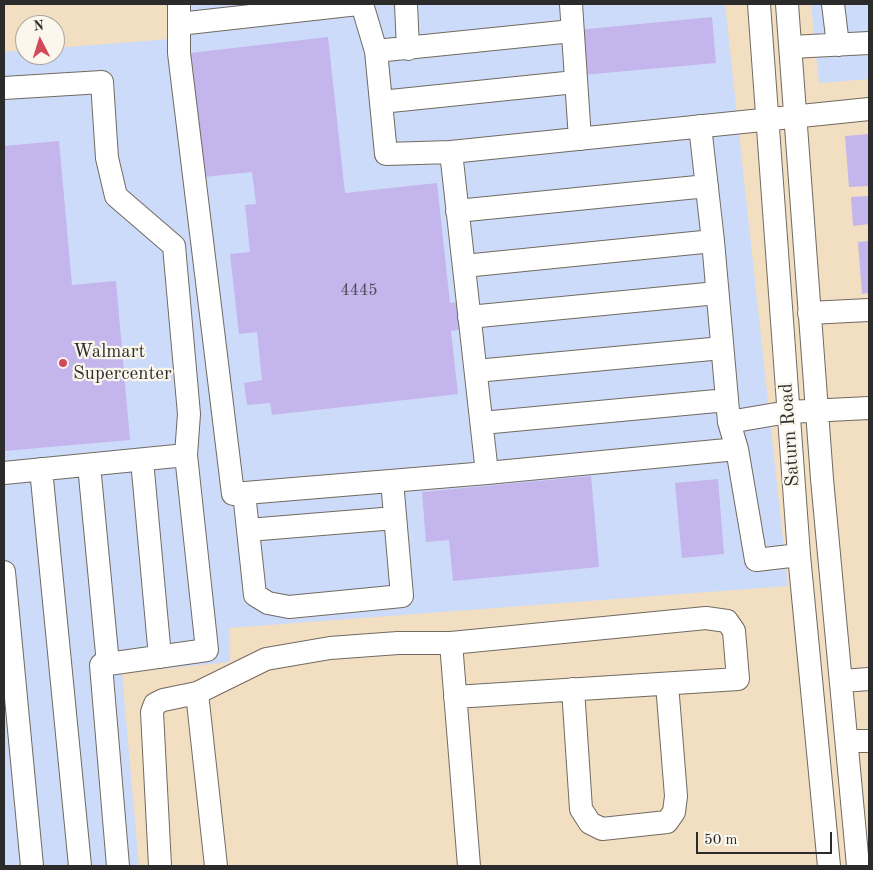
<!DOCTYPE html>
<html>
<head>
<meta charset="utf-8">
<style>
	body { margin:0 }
	#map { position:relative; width:873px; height:870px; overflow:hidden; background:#f2dec1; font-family:"Old Standard TT",serif }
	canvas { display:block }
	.frame { position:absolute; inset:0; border:5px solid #2b2b2b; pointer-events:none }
	.north { position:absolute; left:15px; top:15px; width:50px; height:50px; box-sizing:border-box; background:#fbf7ec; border:1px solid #a8a59f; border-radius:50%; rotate:355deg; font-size:14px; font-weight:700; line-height:20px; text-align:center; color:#2b2b2b }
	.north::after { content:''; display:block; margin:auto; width:18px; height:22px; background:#d1495b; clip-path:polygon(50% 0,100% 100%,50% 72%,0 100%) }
	.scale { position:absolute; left:696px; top:832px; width:136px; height:22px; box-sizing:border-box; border:2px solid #2b2b2b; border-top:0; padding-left:6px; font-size:15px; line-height:18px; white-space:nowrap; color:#2b2b2b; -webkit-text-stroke:4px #fbf7ec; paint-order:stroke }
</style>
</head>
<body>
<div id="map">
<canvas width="873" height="870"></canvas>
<div class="frame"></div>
<div class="north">N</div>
<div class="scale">50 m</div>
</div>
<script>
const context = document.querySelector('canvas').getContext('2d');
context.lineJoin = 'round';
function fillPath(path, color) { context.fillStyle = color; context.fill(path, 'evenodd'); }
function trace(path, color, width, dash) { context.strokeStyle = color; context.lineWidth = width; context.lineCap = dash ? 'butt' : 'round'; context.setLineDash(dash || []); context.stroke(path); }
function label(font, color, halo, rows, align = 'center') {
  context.font = font + ' "Old Standard TT",serif'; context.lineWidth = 4.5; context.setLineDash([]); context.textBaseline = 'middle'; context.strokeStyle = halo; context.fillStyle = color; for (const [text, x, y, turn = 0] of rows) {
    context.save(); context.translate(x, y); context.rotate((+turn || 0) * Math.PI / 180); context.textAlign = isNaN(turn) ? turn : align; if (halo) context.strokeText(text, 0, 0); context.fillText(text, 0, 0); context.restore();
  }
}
fillPath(new Path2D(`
	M167,4h558l63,582 -559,42 1,34 -108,11 17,193h-135v-814l21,-2v5h30v-7l115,-9z
	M811,4h58v75l-50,4z`), '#cddbfa');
fillPath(new Path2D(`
	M712,17l4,46 -134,12 -4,-45z
	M328,37l17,156 92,-10 13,120 10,-1 3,27 -12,2 7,63 -186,21 -2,-12 -23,2 -3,-22 18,-3 -5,-48 -18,2 -9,-80 20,-2 -5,-47 11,-1 -4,-32 -48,5 -14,-124z
	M869,134v52l-20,1 -4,-51z
	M59,141l13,144 44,-4 14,159 -126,11v-305z
	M869,196v28l-16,2 -2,-29z
	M869,241v52l-7,1 -4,-52z
	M591,476l8,91 -146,14 -4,-41 -23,2 -4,-50z
	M718,479l6,75 -42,4 -7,-75z`), '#c4b5ec');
const minor = new Path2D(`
	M179,4v49l54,441 254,-21 250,-24 -8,-27 59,-10 81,-4
	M362,4l14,47 10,103 65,-2 418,-43
	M406,4l2,45
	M571,4l9,135
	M759,4l40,551 30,311
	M787,4l35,475 36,387
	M833,4l5,41
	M179,24l179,-20
	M791,47l78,-4
	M376,51l196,-20
	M4,88l98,-6 5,76 9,38 58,50 15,168 -3,41
	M381,102l194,-20
	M700,126l13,115 16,181
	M451,152l36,321
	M457,211l250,-25
	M464,266l249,-25
	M809,313l60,-3
	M469,317l248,-24
	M476,371l246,-23
	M482,423l245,-23
	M737,449l19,111 43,-5
	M142,460l18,197
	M89,465l19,199
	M41,469l39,397
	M4,473l182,-18 21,195 -106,15 17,201
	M244,493l11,102 13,8 21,4 113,-11 -10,-115
	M248,530l147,-12
	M4,572l28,294
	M451,643l255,-25 21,3 7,10 4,48 -283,18
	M842,681l27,-2
	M573,689l8,120 9,14 12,6 65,-7 7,-10 2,-16 -9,-112
	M197,693l19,173
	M847,741h22
	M160,866l-8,-154 3,-8 8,-4 34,-7 69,-34 64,-11 68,-5h53l18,223`);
trace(minor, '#716a60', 24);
trace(minor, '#fff', 22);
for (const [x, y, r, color] of [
	[63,363,5,"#d1495b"]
]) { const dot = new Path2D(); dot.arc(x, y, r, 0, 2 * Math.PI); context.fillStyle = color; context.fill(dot); trace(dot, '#fbf7ec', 2); }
label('16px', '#514e5b', null, [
	["4445",359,291]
]);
label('19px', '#2b2b2b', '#fbf7ec', [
	["Walmart",73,352],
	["Supercenter",73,374]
], 'left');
label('19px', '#2b2b2b', '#fbf7ec', [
	["Saturn Road",790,435,-94]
]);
</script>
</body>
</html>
